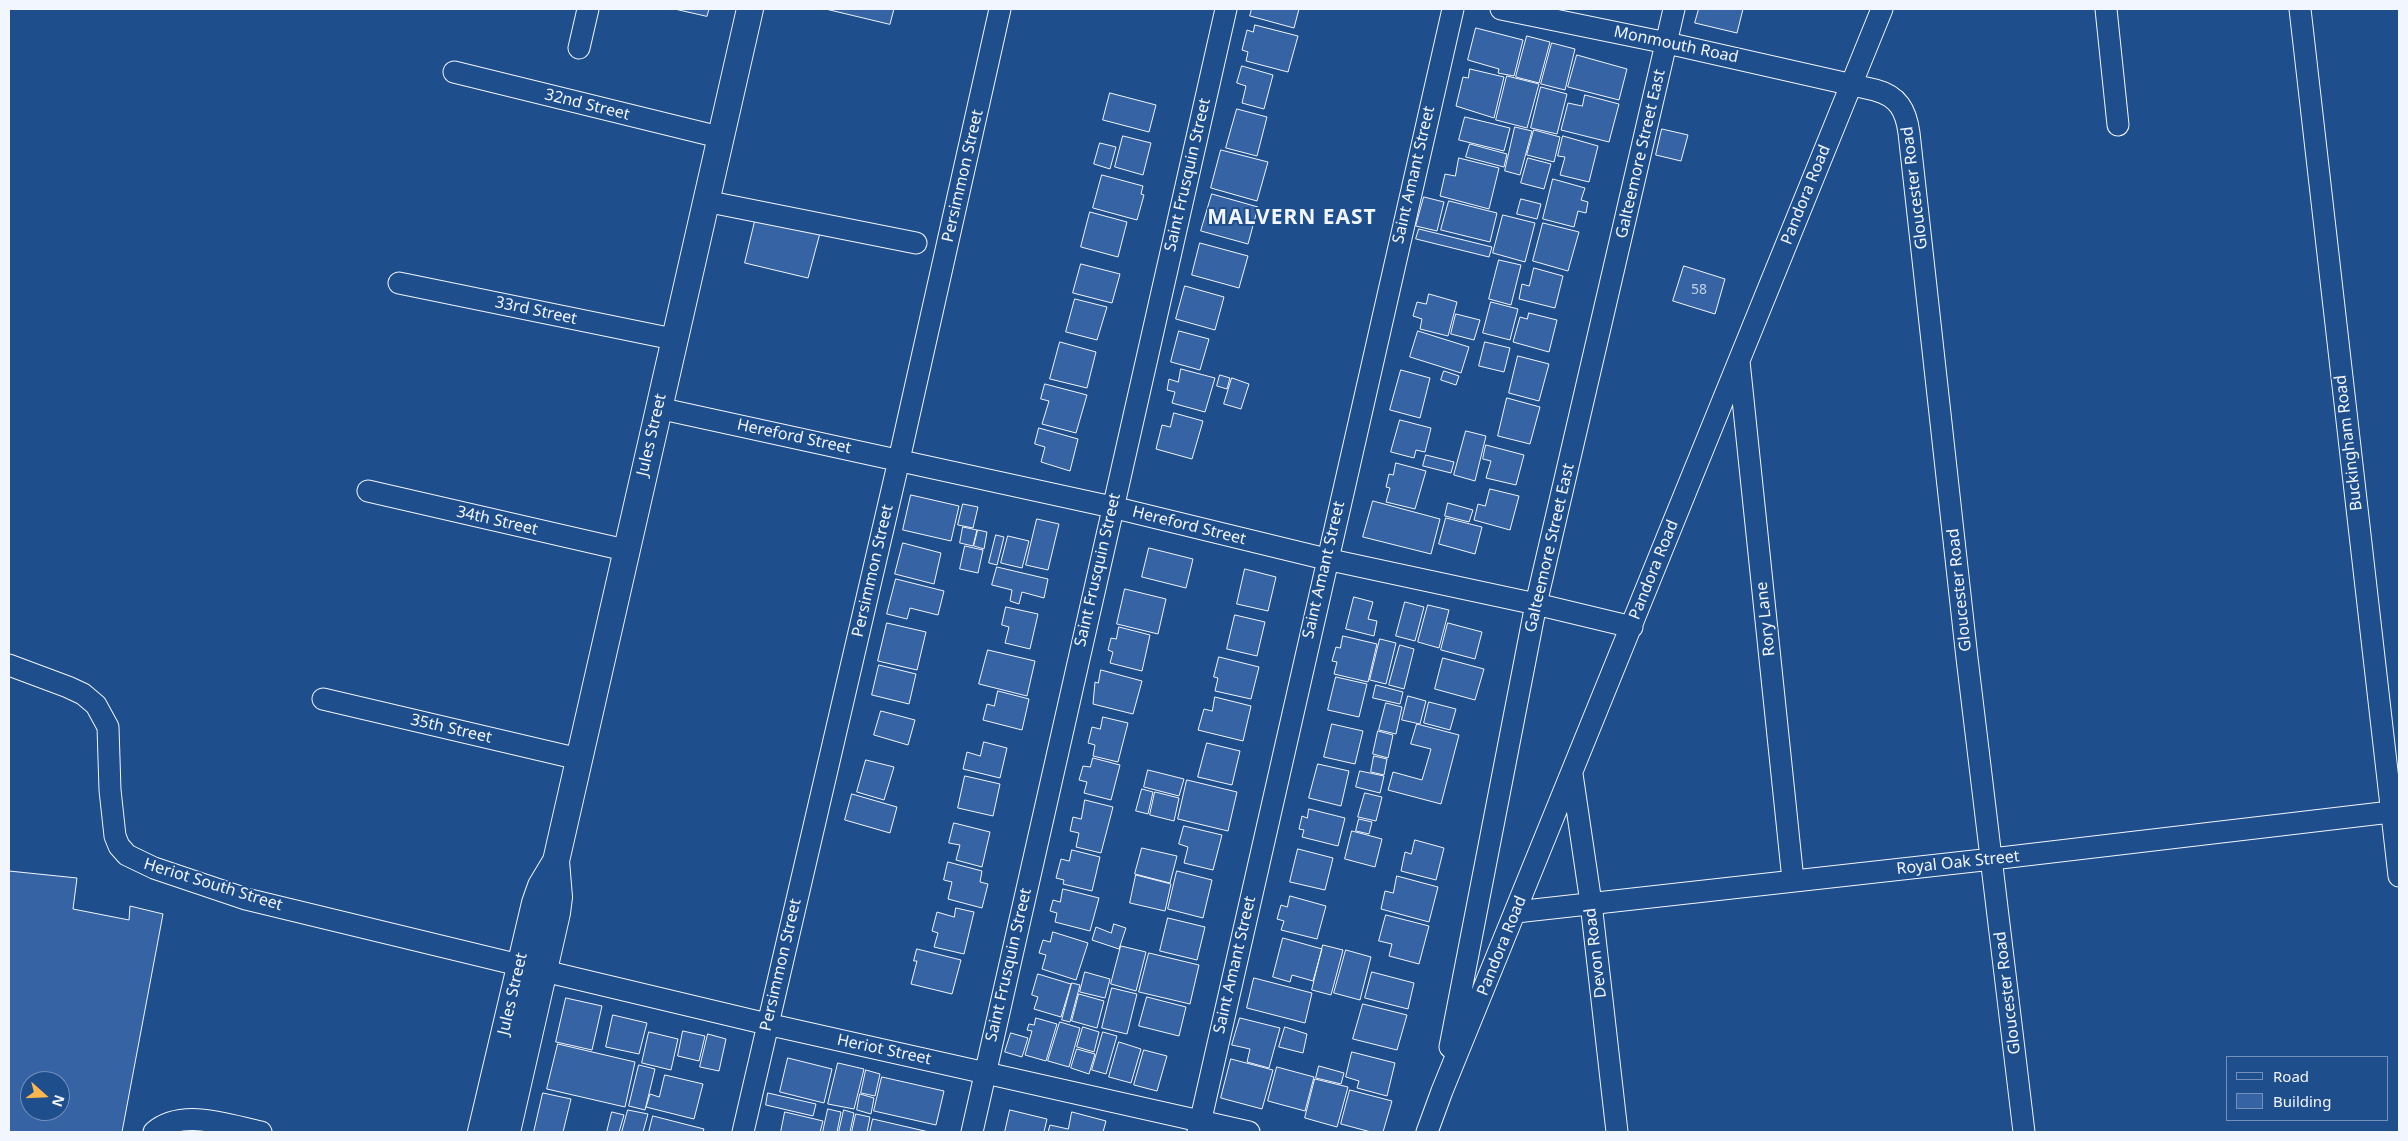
<!DOCTYPE html>
<html>
<head>
<meta charset="utf-8">
<style>
	body { margin:0 }
	#map { position:relative; width:2408px; height:1141px; overflow:hidden; background:#1f4e8c; font-family:"Noto Sans",sans-serif }
	canvas { display:block }
	.frame { position:absolute; inset:0; border:10px solid #f2f6ff; pointer-events:none }
	.legend { position:absolute; left:2226px; top:1056px; width:162px; height:65px; box-sizing:border-box; background:#1f4e8c; border:1px solid #7391ba; margin:0; padding:6px 9px; list-style:none; font-size:15px; color:#f2f6ff }
	.legend li { display:flex; align-items:center; gap:10px; height:25px }
	.legend b { width:25px; border:1px solid #7391ba }
	.north { position:absolute; left:20px; top:1071px; width:50px; height:50px; box-sizing:border-box; background:#1f4e8c; border:1px solid #7391ba; border-radius:50%; rotate:110deg; font-size:14px; font-weight:700; line-height:20px; text-align:center; color:#f2f6ff }
	.north::after { content:''; display:block; margin:auto; width:18px; height:22px; background:#ffb74d; clip-path:polygon(50% 0,100% 100%,50% 72%,0 100%) }
</style>
</head>
<body>
<div id="map">
<canvas width="2408" height="1141"></canvas>
<div class="frame"></div>
<ul class="legend">
<li><b style="height:6px;background:#1f4e8c"></b>Road</li>
<li><b style="height:14px;background:#3563a3"></b>Building</li>
</ul>
<div class="north">N</div>
</div>
<script>
const context = document.querySelector('canvas').getContext('2d');
context.lineJoin = 'round';
function fillPath(path, color) { context.fillStyle = color; context.fill(path, 'evenodd'); }
function trace(path, color, width, dash) { context.strokeStyle = color; context.lineWidth = width; context.lineCap = dash ? 'butt' : 'round'; context.setLineDash(dash || []); context.stroke(path); }
function label(font, color, halo, rows, align = 'center') {
  context.font = font + ' "Noto Sans",sans-serif'; context.lineWidth = 4; context.setLineDash([]); context.textBaseline = 'middle'; context.strokeStyle = halo; context.fillStyle = color; for (const [text, x, y, turn = 0] of rows) {
    context.save(); context.translate(x, y); context.rotate((+turn || 0) * Math.PI / 180); context.textAlign = isNaN(turn) ? turn : align; if (halo) context.strokeText(text, 0, 0); context.fillText(text, 0, 0); context.restore();
  }
}
const building = new Path2D(`
	M675,9h34l-2,7z
	M826,9h68l-4,15z
	M1252,9h47l-5,19 -44,-12z
	M1699,9h44l-6,24 -42,-10z
	M1255,25l43,11 -10,36 -42,-11 2,-9 -6,-2 5,-20 6,2z
	M1476,28l47,12 -9,36 -16,-3 1,-4 -31,-9z
	M1527,36l23,6 -11,41 -23,-6z
	M1552,43l23,6 -10,41 -24,-6z
	M1577,55l50,14 -8,31 -51,-13z
	M1242,66l31,9 -9,34 -22,-6 4,-17 -9,-3z
	M1470,69l34,8 -10,41 -38,-12 7,-29 5,1z
	M1507,76l32,8 -12,44 -31,-8z
	M1541,87l26,7 -10,40 -26,-6z
	M1110,93l46,12 -7,27 -46,-12z
	M1585,95l34,9 -10,38 -48,-12 7,-27 14,3z
	M1237,109l30,8 -10,39 -31,-8z
	M1465,117l45,11 -6,23 -45,-11z
	M1515,127l17,4 -12,44 -15,-4z
	M1662,129l26,6 -7,26 -25,-6z
	M1534,130l26,7 -6,25 -27,-7z
	M1123,136l28,7 -8,32 -28,-8z
	M1563,136l35,10 -9,36 -29,-7 5,-18 -7,-1z
	M1100,143l16,4 -6,22 -16,-5z
	M1470,144l37,10 -3,13 -38,-10z
	M1221,150l47,12 -11,39 -46,-13z
	M1459,158l40,10 -10,41 -49,-13 5,-22 10,2z
	M1528,158l23,6 -7,25 -23,-6z
	M1102,175l41,11 -2,8 3,1 -7,25 -44,-12z
	M1553,179l32,9 -4,12 7,2 -2,11 -8,-2 -4,16 -31,-8z
	M1212,194l46,13 -10,37 -47,-13z
	M1424,197l20,5 -7,29 -21,-5z
	M1521,199l20,5 -4,15 -20,-5z
	M1449,201l48,12 -7,29 -49,-12z
	M1090,212l37,10 -9,35 -37,-10z
	M1503,215l32,8 -10,39 -32,-9z
	M756,217l64,16 -12,45 -63,-15z
	M1543,223l36,9 -11,39 -35,-10z
	M1419,229l73,18 -3,10 -73,-18z
	M1200,243l48,13 -9,32 -47,-13z
	M1499,260l22,5 -10,40 -22,-6z
	M1081,264l39,10 -8,29 -39,-10z
	M1684,266l41,13 -10,35 -42,-13z
	M1534,268l29,8 -8,32 -36,-9 3,-15 7,2z
	M1185,286l39,11 -9,33 -39,-11z
	M1429,294l28,8 -9,34 -28,-7 2,-10 -9,-3 4,-14 9,2z
	M1075,299l32,8 -10,33 -31,-8z
	M1491,302l27,7 -8,31 -27,-7z
	M1529,313l28,7 -8,32 -36,-10 7,-25 7,2z
	M1456,314l24,6 -6,20 -23,-6z
	M1179,331l30,8 -9,31 -29,-8z
	M1418,331l51,16 -8,26 -51,-16z
	M1060,342l36,10 -9,36 -37,-9z
	M1485,342l25,6 -6,24 -25,-6z
	M1518,356l31,8 -10,37 -30,-8z
	M1181,369l34,9 -10,34 -33,-9 3,-11 -8,-2 2,-11 9,3z
	M1401,370l29,8 -10,40 -30,-8z
	M1444,371l15,5 -3,9 -15,-5z
	M1220,375l10,3 -3,11 -10,-3z
	M1232,378l17,6 -8,25 -17,-5z
	M1045,384l42,11 -11,38 -34,-9 7,-23 -8,-2z
	M1507,398l33,9 -10,37 -32,-8z
	M1174,413l29,8 -11,38 -36,-10 6,-24 8,2z
	M1400,420l31,8 -6,24 -9,-2 -2,8 -23,-6z
	M1039,428l39,11 -8,32 -29,-9 4,-15 -10,-3z
	M1466,431l20,5 -11,45 -21,-6z
	M1486,445l38,10 -8,30 -30,-7 5,-17 -8,-2z
	M1426,455l28,7 -3,11 -28,-7z
	M1396,463l30,8 -11,38 -29,-7 4,-14 -4,-1 3,-13 4,1z
	M1490,489l29,7 -9,34 -36,-10 4,-16 7,2z
	M911,495l48,11 -8,35 -48,-11z
	M1373,501l67,18 -9,35 -68,-17z
	M1448,503l25,7 -4,12 -24,-6z
	M963,504l15,3 -5,21 -15,-3z
	M1446,518l36,9 -7,27 -36,-10z
	M1037,519l22,5 -11,46 -22,-5z
	M963,527l14,3 -4,16 -13,-3z
	M978,530l9,2 -3,17 -10,-3z
	M996,535l8,2 -7,28 -8,-2z
	M1008,536l21,5 -7,27 -21,-5z
	M903,543l38,10 -7,31 -39,-10z
	M965,546l18,4 -5,23 -18,-4z
	M1149,548l44,11 -7,29 -44,-11z
	M997,567l51,12 -4,19 -22,-6 -3,12 -9,-3 2,-11 -20,-5z
	M1245,569l31,8 -8,34 -31,-7z
	M896,579l48,12 -6,24 -28,-7 -3,11 -20,-5z
	M1125,589l41,10 -8,35 -41,-10z
	M1354,597l19,5 -5,17 9,2 -3,15 -28,-7z
	M1405,602l19,5 -9,34 -19,-5z
	M1428,605l21,5 -10,38 -21,-6z
	M1006,607l32,7 -8,35 -25,-6 4,-16 -7,-2z
	M1235,615l30,7 -8,34 -30,-7z
	M887,623l39,9 -9,38 -39,-9z
	M1448,623l34,9 -7,27 -34,-9z
	M1119,627l31,8 -8,36 -32,-8 3,-11 -5,-2 3,-12 5,1z
	M1343,636l34,8 -9,38 -34,-8 3,-12 -5,-1 4,-14 4,1z
	M1380,639l16,4 -10,41 -16,-4z
	M1400,645l14,4 -10,40 -15,-4z
	M988,650l47,11 -8,35 -48,-12z
	M1219,657l40,10 -8,32 -36,-8 3,-13 -4,-1z
	M1443,658l41,11 -9,31 -40,-11z
	M879,665l37,9 -7,30 -37,-9z
	M1101,670l41,11 -9,33 -40,-10 2,-22 3,1z
	M1336,677l31,7 -8,33 -31,-7z
	M1376,685l27,7 -3,12 -27,-6z
	M998,691l31,8 -7,31 -39,-10 4,-16 7,2z
	M1408,696l18,5 -6,23 -18,-4z
	M1215,697l36,9 -8,35 -45,-11 6,-21 8,2z
	M1429,702l27,7 -6,21 -26,-7z
	M1386,703l16,4 -6,27 -17,-4z
	M881,711l34,9 -7,25 -34,-10z
	M1103,717l25,6 -10,39 -25,-6 2,-11 -7,-2 4,-16 8,2z
	M1332,724l31,7 -8,33 -31,-7z
	M1417,724l42,11 -18,69 -53,-14 5,-18 29,8 9,-31 -20,-5z
	M1378,731l15,4 -5,23 -15,-4z
	M984,742l23,6 -7,30 -37,-9 4,-17 13,4z
	M1207,743l33,8 -8,34 -34,-8z
	M1374,756l13,3 -3,16 -13,-3z
	M1093,758l27,7 -9,35 -27,-7 3,-11 -8,-2 4,-14 7,1z
	M866,760l28,7 -10,33 -27,-8z
	M1318,764l31,7 -8,35 -32,-8z
	M1148,770l36,9 -5,17 -35,-9z
	M1360,771l24,5 -4,17 -24,-6z
	M965,776l35,8 -7,32 -35,-8z
	M1187,780l50,12 -9,39 -50,-12z
	M1142,789l11,3 -5,22 -12,-3z
	M1155,792l24,6 -5,23 -24,-6z
	M1365,793l17,4 -6,24 -18,-4z
	M852,794l45,13 -7,26 -45,-13z
	M1085,800l28,7 -12,46 -25,-6 3,-14 -9,-2 3,-14 8,2z
	M1309,809l36,9 -7,28 -36,-9 2,-7 -5,-1 3,-13 5,2z
	M1359,819l13,3 -3,12 -13,-3z
	M954,823l36,9 -8,35 -26,-7 4,-15 -11,-2z
	M1184,826l38,9 -9,35 -29,-7 4,-16 -9,-3z
	M1352,831l30,8 -7,28 -30,-8z
	M1415,840l29,8 -8,32 -35,-9 4,-19 6,2z
	M1142,848l35,8 -7,27 -35,-9z
	M1298,849l35,9 -8,32 -35,-8z
	M1072,850l28,7 -8,34 -29,-7 1,-4 -8,-2 5,-19 8,2z
	M948,862l34,9 -2,11 8,2 -6,24 -34,-9 4,-17 -8,-2z
	M9,871l68,7 -4,31 56,11 1,-14 33,8 -41,218h-113zM30,1081h30v30h-30z
	M1177,871l35,9 -9,38 -35,-9z
	M1136,875l35,9 -6,27 -35,-8z
	M1397,876l41,11 -9,35 -48,-13 4,-18 8,2z
	M1063,889l36,9 -9,33 -35,-9 2,-9 -7,-2 3,-11 7,2z
	M1290,896l36,10 -9,33 -36,-9 3,-9 -7,-2 4,-14 6,2z
	M956,908l18,4 -10,42 -30,-7 4,-14 -6,-2 5,-19 17,5z
	M1386,915l43,11 -10,38 -30,-8 3,-12 -13,-3z
	M1168,918l37,9 -8,33 -37,-9z
	M1114,924l12,4 -7,21 -27,-9 4,-13 15,6z
	M1053,932l35,11 -12,37 -34,-11 4,-14 -7,-2 4,-13 7,2z
	M1283,938l39,11 -9,32 -21,-6 -2,7 -17,-5z
	M1323,945l20,5 -12,45 -19,-5z
	M1121,946l25,6 -10,39 -25,-7z
	M917,949l44,11 -9,34 -41,-10 6,-23h-3z
	M1346,950l25,7 -11,43 -26,-7z
	M1149,953l50,12 -9,39 -51,-12z
	M1085,972l25,7 -5,19 -25,-6z
	M1372,972l42,11 -6,26 -43,-11z
	M1038,974l33,10 -10,33 -27,-8 4,-12 -6,-2z
	M1254,978l58,15 -7,30 -58,-15z
	M1072,983l8,2 -10,37 -8,-2z
	M1112,988l25,6 -10,40 -25,-6z
	M1079,994l25,7 -7,27 -25,-7z
	M1147,997l39,10 -7,29 -40,-10z
	M566,998l36,8 -10,44 -36,-8z
	M1363,1004l44,11 -10,35 -44,-11z
	M613,1015l34,8 -8,31 -33,-7z
	M1036,1018l21,6 -11,37 -21,-6 7,-24 -5,-1 2,-6 5,1z
	M1240,1018l40,10 -11,40 -22,-6 3,-13 -18,-4z
	M1060,1022l20,6 -11,39 -21,-6z
	M1083,1027l16,5 -5,20 -17,-5z
	M1285,1027l22,7 -4,19 -24,-6z
	M683,1031l22,5 -6,25 -21,-5z
	M649,1032l29,7 -7,31 -29,-7z
	M1103,1032l14,4 -11,38 -14,-4z
	M1011,1033l17,5 -6,19 -17,-5z
	M708,1034l18,5 -7,32 -19,-4z
	M1119,1042l22,7 -10,34 -22,-6z
	M558,1044l77,18 -10,45 -78,-18z
	M1077,1049l18,5 -6,20 -18,-6z
	M1144,1050l23,6 -10,35 -23,-6z
	M1352,1052l43,11 -8,33 -30,-8 2,-7 -13,-4z
	M788,1058l44,11 -8,34 -44,-11z
	M1231,1059l42,11 -11,39 -41,-11z
	M838,1063l26,6 -10,40 -26,-5z
	M639,1065l16,4 -10,41 -16,-4z
	M1319,1066l25,7 -3,11 -25,-6z
	M1277,1067l37,10 -9,34 -37,-10z
	M866,1070l14,4 -5,22 -14,-3z
	M665,1075l38,9 -9,35 -48,-12 4,-13 9,3z
	M882,1077l62,14 -8,34 -62,-14z
	M1315,1079l33,8 -11,40 -32,-9z
	M1350,1090l42,11 -9,31h-12l-30,-8z
	M543,1093l28,6 -8,33h-29z
	M768,1093l48,11 -3,12 -47,-11z
	M860,1094l14,4 -3,16 -14,-4z
	M828,1109l13,3 -4,20h-14z
	M628,1110l20,4 -5,18h-21z
	M844,1110l10,3 -4,19h-11z
	M1010,1110l37,9 -3,13h-39z
	M612,1112l12,3 -5,17h-12z
	M785,1112l38,9 -3,11h-39z
	M1072,1112l34,9 -3,11h-55l2,-7 18,4z
	M856,1114l14,3 -3,15h-15z
	M653,1116l51,13 -1,3h-54z
	M873,1119l56,13h-59z`);
fillPath(building, '#3563a3');
trace(building, '#f2f6ff', 1);
const minor = new Path2D(`
	M1501,9l166,34 208,47c23,6 31,20 34,43l58,525 57,474
	M2106,9l12,116
	M2300,9l99,867
	M579,48l9,-39
	M454,72l265,65
	M705,201l211,42
	M399,283l274,56
	M1739,361l54,519
	M658,408l454,99 214,52 210,45 96,23
	M368,491l257,59
	M9,665l59,22 15,7 13,11 12,22 2,63 5,46 4,10 8,9 27,13 92,31 273,66 248,59 482,108
	M323,699l256,60
	M1572,774l19,129 26,229
	M1516,912l476,-53 407,-48
	M1450,1047l86,-443 138,-595
	M154,1132c28,-24 74,-7 107,0
	M743,1132l156,-672 101,-451
	M972,1132l254,-1123
	M1198,1132l255,-1123
	M1427,1132l15,-41 440,-1082`);
const major = new Path2D(`
	M481,1132l54,-229 6,-17 15,-25
	M507,1132l50,-219 2,-16 -3,-36 194,-852`);
trace(minor, '#f2f6ff', 23);
trace(major, '#f2f6ff', 28);
trace(minor, '#1f4e8c', 21);
trace(major, '#1f4e8c', 26);
label('14px', '#c3d1e8', null, [
	["58",1699,290]
]);
label('16px', '#f2f6ff', '#1f4e8c', [
	["Monmouth Road",1676,45,12],
	["32nd Street",587,105,14],
	["Galteemore Street East",1641,154,-77],
	["Saint Frusquin Street",1188,175,-77],
	["Saint Amant Street",1414,175,-77],
	["Persimmon Street",963,176,-77],
	["Gloucester Road",1915,188,-97],
	["Pandora Road",1806,195,-68],
	["33rd Street",536,311,12],
	["Jules Street",652,435,-77],
	["Hereford Street",794,437,12],
	["Buckingham Road",2349,443,-97],
	["34th Street",497,521,13],
	["Hereford Street",1189,526,14],
	["Galteemore Street East",1550,548,-77],
	["Saint Frusquin Street",1098,570,-77],
	["Saint Amant Street",1324,570,-77],
	["Pandora Road",1654,570,-68],
	["Persimmon Street",873,571,-77],
	["Gloucester Road",1960,590,-96],
	["Rory Lane",1766,619,-96],
	["35th Street",451,729,13],
	["Royal Oak Street",1958,863,-6],
	["Heriot South Street",213,885,17],
	["Pandora Road",1502,946,-68],
	["Devon Road",1596,953,-97],
	["Persimmon Street",781,965,-77],
	["Saint Frusquin Street",1009,965,-77],
	["Saint Amant Street",1235,965,-77],
	["Gloucester Road",2008,993,-97],
	["Jules Street",513,994,-77],
	["Heriot Street",884,1050,12]
]);
context.letterSpacing = '1px';
label('bold 21px', '#f2f6ff', '#1f4e8c', [
	["MALVERN EAST",1292,218]
]);
context.letterSpacing = '0px';
</script>
</body>
</html>
